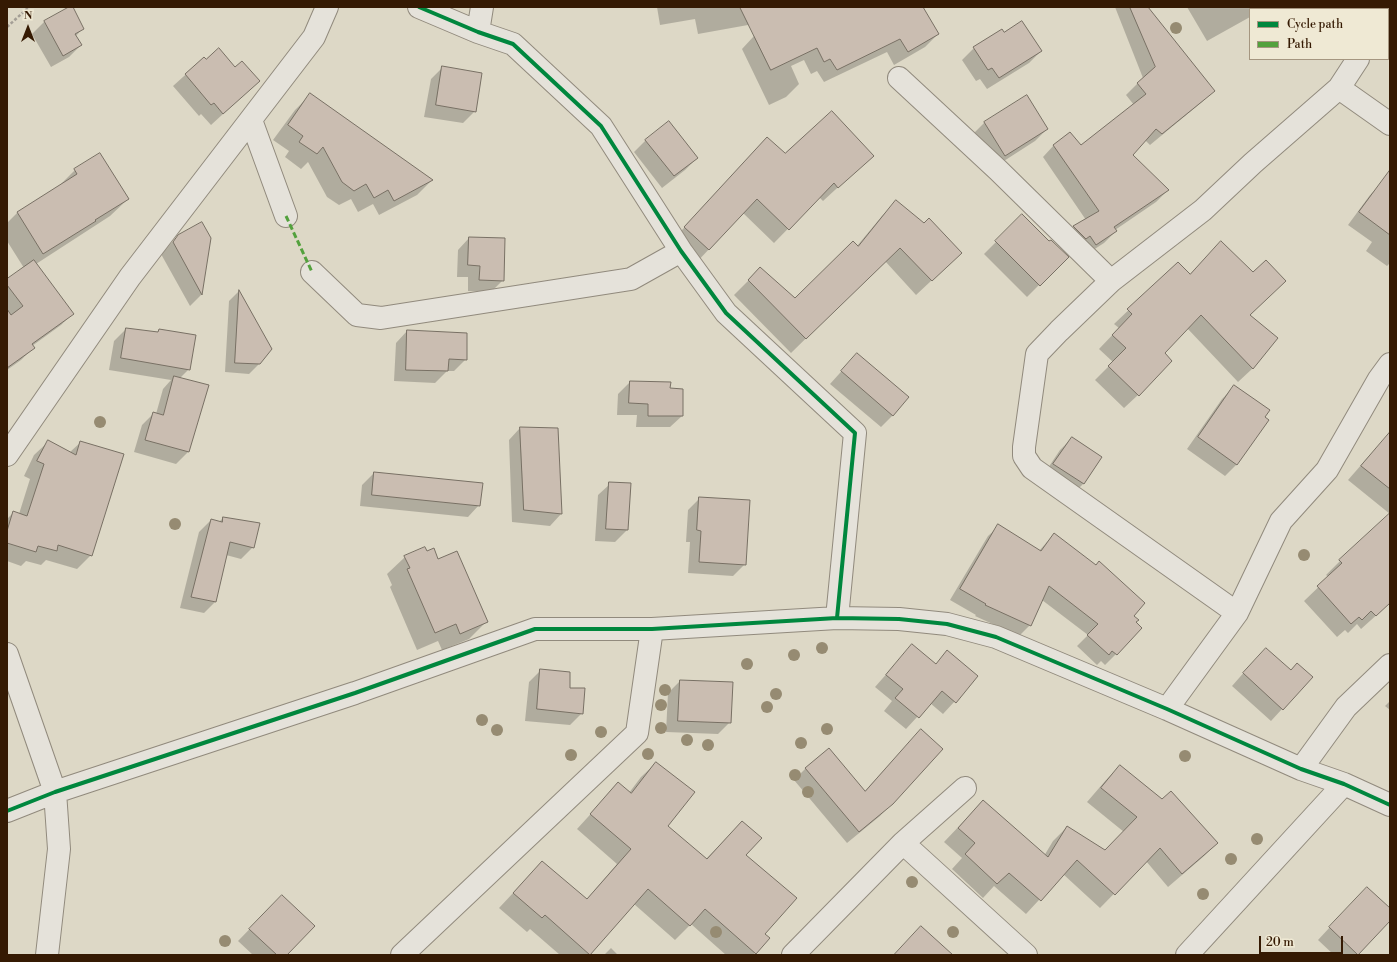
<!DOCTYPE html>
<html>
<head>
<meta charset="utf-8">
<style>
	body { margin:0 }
	#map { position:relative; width:1397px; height:962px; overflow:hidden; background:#ddd8c6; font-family:"Libre Bodoni",serif }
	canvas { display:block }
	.frame { position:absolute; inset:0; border:8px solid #351a03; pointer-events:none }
	.legend { position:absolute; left:1249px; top:8px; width:140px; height:52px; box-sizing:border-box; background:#efe9d4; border:1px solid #a59680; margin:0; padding:5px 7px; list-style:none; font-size:12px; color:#351a03 }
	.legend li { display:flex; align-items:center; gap:8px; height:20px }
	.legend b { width:20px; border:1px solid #a59680 }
	.north { position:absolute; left:8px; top:8px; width:40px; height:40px; -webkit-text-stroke:3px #efe9d4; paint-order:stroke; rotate:0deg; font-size:11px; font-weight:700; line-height:16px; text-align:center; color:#351a03 }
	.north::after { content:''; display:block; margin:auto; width:14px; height:18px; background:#351a03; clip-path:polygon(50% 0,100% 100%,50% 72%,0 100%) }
	.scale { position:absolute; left:1259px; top:936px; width:84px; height:18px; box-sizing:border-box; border:2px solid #351a03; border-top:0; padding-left:5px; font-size:12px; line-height:14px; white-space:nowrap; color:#351a03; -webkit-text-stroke:3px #efe9d4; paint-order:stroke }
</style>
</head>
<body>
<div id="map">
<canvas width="1397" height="962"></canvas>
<div class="frame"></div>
<ul class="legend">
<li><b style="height:5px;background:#00873e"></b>Cycle path</li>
<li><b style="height:5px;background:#53a13d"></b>Path</li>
</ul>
<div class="north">N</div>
<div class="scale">20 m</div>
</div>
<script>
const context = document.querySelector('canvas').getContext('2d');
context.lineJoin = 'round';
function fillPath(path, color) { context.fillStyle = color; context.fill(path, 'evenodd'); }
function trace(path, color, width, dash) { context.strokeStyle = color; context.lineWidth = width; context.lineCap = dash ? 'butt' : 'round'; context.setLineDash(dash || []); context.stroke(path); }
fillPath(new Path2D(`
	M71,7l12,21 -7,8 5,9 -12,12 -18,10 -19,-33 12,-12z
	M657,7h101l1,7 -11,11 -50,9 -3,-15 -35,6z
	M813,7h109l16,27 -13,13 -31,18 -7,-13 -63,30 -7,-11 -6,3 -7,-14 -13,6 8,18 -13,13 -17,8 -27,-56 12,-13z
	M1115,7h31l67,84 -11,11 -52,43 -5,-5 -14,15 37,35 -12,12 -41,28 1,1 -12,12 -20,13 -22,-18 12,-11 12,-7 -43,-63 11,-12 26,2 54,-42 -8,-10 17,-17z
	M1187,7h79l-2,2h-14v8l-43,24z
	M1004,33l37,18 -12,12 -42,26 -7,-10 -4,2 -14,-21 12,-12z
	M204,58l2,2 29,8 24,13 -48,44 -10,-11 -2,2 -26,-30z
	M443,67l32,44 -12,12 -39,-6 7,-38z
	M310,95l122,85 -15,15 -38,20 -6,-11 -15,8 -7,-13 -12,6 -12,-8 -19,-35 -7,7 -16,-12 4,-6 -16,-11 22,-30z
	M1027,96l20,33 -12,12 -42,27 -21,-33 12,-12z
	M646,140l51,18 -12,12 -23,18 -28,-36z
	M785,155l87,1 -49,45 -4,-4 -45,46 -31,-30 -48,51 -24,-22 78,-85z
	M75,170l53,29 -18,17 -74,48 36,50 -11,11 -29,21 1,2 -12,12 -14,10v-89l17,-13 -17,-27v-18l10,-10 40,-25z
	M1382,183l8,7v73l-3,3 -21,-15 6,-9 -24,-17 22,-30z
	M896,202l50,65 -30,28 -31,-34 -94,92 -57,-58 26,-26 35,30 62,-53 25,-30z
	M1022,216l27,26 18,15 -40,40 -43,-43z
	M178,236l32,2 -9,57 -11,11 -29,-52z
	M469,238l34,42 -12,12 -23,-1v-14h-11l1,-27z
	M1178,263l12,12 63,-2 -4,42 28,23 -25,31 -14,13 -51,-54 -24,25 -25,42 -14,13 -29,-28 18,-18 -14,-13 20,-21 -5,-4z
	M239,291l31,58 -11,15 -10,10 -24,-2 4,-71z
	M126,329l30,4 3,-2 30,38 -9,9 8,74 -12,12 -42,-12 8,-27 12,-12 2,1 7,-25 8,-9 -62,-10 5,-29z
	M407,331l59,28 -12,12h-7l-12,12 -41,-2 2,-38z
	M857,354l36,61 -12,12 -51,-43z
	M630,382l39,7 13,27 -12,11h-34l1,-12h-20l1,-21z
	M1234,387l3,77 -12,12 -38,-27 35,-50z
	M520,428l41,86 -11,12 -38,-4 -3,-82z
	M1072,438l28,19 -17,27 -12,12 -29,-19 18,-27z
	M49,441l21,11 11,-10 10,113 -14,14 -31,-9 -5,5 -15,-4 -5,5 -14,-5v-42l7,-7 5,2 11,-35 -6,-3 10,-21z
	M1383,442l7,6v66l-42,-34 21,-24z
	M374,473l105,32 -11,12 -108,-11 2,-21z
	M610,484l17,46 -12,12 -20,-1 3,-46z
	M700,498l45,66 -12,12 -45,-3 2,-31h-4l2,-32z
	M1390,515v88l-29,26 -4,-5 -9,9 -3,-3 -8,7 -33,-36 25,-24 -3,-2 14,-14z
	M223,518l30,29 -12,12 -15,-4 -11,47 -11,11 -24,-5 19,-76 12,-12 8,2z
	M999,526l40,25 15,-17 79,82 -17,38 -11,11 -4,-4 -4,4 -20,-19 11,-11 -46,-35 -12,25 -11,11 -44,-20 1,-1 -26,-15 38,-64z
	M426,552l12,9 49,60 -18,18 -27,11 -4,-9 -21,9 -27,-63 2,-2 -5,-11 18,-17z
	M912,645l23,20 12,-13 30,25 -34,37 -13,-11 -24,26 -22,-18 8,-10 -17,-14z
	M1254,661l36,10 -8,38 -11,12 -39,-35z
	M541,670l28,19 13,24 -12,12 -45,-4 4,-39z
	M680,681l50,41 -12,12 -52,-2 2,-39z
	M1390,701v9l-5,-4z
	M909,743l-17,60 -12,13 -33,27 -53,-63 12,-12 58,24z
	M656,763l11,63 39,33 36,-37 3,33 19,79 4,4 -15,17h-27l-35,-31 -16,16 -41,-36 -45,51h-29l-30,-26 -3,3 -28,-24 43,-46 44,38 31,-36 -40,-35 41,-45 11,9 12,-16z
	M1120,766l97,77 -14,14 -35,30 -22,-26 -46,47 -37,-34 -37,40 -32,-28 -11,12 -31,-29 10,-11 -18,-16 39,-41 61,55 9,-15 14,-14 38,24 19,-19 -37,-30 19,-22z
	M1355,900l35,10v10l-34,35h-22l-16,-15z
	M270,908l16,47h-33l-15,-14z
	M611,948l7,7h-14z`), '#0003');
const building = new Path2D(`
	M69,7h4l11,22 -9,5 7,11 -19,11 -19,-35z
	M740,7h183l16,27 -31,18 -8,-13 -63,31 -7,-11 -6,3 -7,-14 -46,22z
	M1130,7h18l67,84 -53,43 -6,-5 -23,26 36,35 -55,37 3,4 -21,14 -6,-9 -4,3 -13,-13 26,-15 -46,-66 17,-13 11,13 65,-51 -9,-11 18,-16z
	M1022,21l20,30 -43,27 -7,-10 -4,2 -15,-23 29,-18 2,3z
	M219,48l16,19 7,-6 18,20 -37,33 -9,-11 -3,2 -26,-31 19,-17 2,2z
	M442,66l40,7 -6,39 -40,-7z
	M310,93l123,87 -39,21 -6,-11 -14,8 -8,-14 -12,7 -12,-9 -19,-35 -6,7 -18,-12 4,-6 -15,-11z
	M1027,95l21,34 -43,27 -21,-34z
	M832,111l42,45 -36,32 -4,-5 -45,47 -32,-31 -48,51 -25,-23 83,-90 18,16z
	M669,121l29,37 -24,18 -29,-36z
	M100,153l29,46 -34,21 1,1 -53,33 -26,-42 60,-38 -3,-5z
	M1390,170v65l-31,-23z
	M896,200l28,23 5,-5 33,35 -30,28 -32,-33 -94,91 -58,-59 12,-13 35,31 58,-57 5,5z
	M1022,214l27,27 2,-1 18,17 -29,29 -45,-45z
	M202,222l9,16 -9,57 -29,-53 5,-7z
	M469,237l36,1 -1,43 -25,-1 1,-14 -12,-1z
	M1221,241l32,31 13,-12 20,21 -36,34 28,23 -25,31 -52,-54 -36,38 7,8 -33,35 -31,-30 18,-18 -14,-13 20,-21 -5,-5 51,-47 12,12z
	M34,260l40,54 -42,30 3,4 -28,20v-59l4,6 12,-9 -16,-21v-6z
	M239,290l33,59 -12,15 -25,-1z
	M126,328l32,4 1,-3 37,6 -6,35 -69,-12z
	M407,330l60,3v27l-18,-1 -1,12 -42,-1z
	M857,353l52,44 -16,19 -52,-45z
	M174,376l35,9 -20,67 -44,-12 8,-28 10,3z
	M630,381l41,1 -1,6 13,1v27h-35v-12l-19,-1z
	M1234,385l36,25 -5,7 4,3 -32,45 -39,-28z
	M520,427l38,1 4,86 -38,-4z
	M1390,432v57l-29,-23z
	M1072,437l30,20 -18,27 -31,-20z
	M48,440l28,15 4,-14 44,13 -32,102 -34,-11 -1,6 -19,-5 -2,6 -29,-9v-12l6,-20 14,5 17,-52 -7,-3z
	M374,472l109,11 -3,23 -108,-11z
	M609,482l22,1 -3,47 -22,-1z
	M699,497l51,3 -4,65 -47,-3 2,-31 -4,-1z
	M1390,513v90l-14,13 -5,-5 -9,9 -3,-3 -8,7 -34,-38 25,-23 -3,-3z
	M223,517l37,6 -6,25 -24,-6 -14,60 -25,-5 20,-78 11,3z
	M998,524l43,27 13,-18 42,32 3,-4 46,42 -11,13 5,4 -3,2 6,6 -25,27 -5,-4 -3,4 -22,-20 11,-11 -49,-38 -18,40 -46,-21 1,-1 -26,-15z
	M425,547l2,4 7,-3 4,11 19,-8 31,71 -28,12 -4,-10 -21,9 -28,-64 3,-1 -6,-12z
	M912,644l24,20 11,-14 31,26 -22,27 -14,-12 -23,27 -24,-20 8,-9 -17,-14z
	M1266,648l25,22 6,-7 16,14 -30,33 -40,-37z
	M540,669l30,3v16h15l-2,26 -46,-5z
	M680,680l53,2 -2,41 -53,-2z
	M921,729l22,20 -50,55 -34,28 -54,-64 24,-20 36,43z
	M656,762l39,30 -27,34 39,33 35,-38 20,17 -16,17 51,43 -32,36 5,4 -14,16 -51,-45 -15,17 -42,-37 -58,66 -45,-40 -3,3 -29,-25 29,-32 45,38 44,-50 -41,-35 28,-32 13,11z
	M1120,765l42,34 9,-8 47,52 -36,31 -22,-26 -45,47 -38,-35 -36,41 -32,-28 -12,11 -32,-30 10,-11 -17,-15 25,-28 65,57 19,-31 38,24 32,-33 -36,-29z
	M1367,887l23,21v13l-32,34 -29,-28z
	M282,895l33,31 -28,29h-10l-28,-26z
	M921,926l32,29h-59z`);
fillPath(building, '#cabdb1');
trace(building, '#787064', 1);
const minor = new Path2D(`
	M419,7l59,25 35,12 88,82 80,125 45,62 129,120 -18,185
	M1359,7v2
	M478,32l4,-25
	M899,78l99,92 113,111
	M1339,88l51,36
	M251,120l35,96
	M312,272l45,43 24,3 250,-39 50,-28
	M7,455l123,-178 184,-240 13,-30
	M1237,613l-205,-145 -8,-12v-9l13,-93 22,-23 52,-50 92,-71 50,-47 86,-75 19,-29
	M7,654l48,138 4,57 -12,106
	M1167,709l70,-96 44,-92 46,-51 52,-91 11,-15
	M1301,769l45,-62 44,-42
	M7,811l48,-19 300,-99 180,-64h117l185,-11 62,1 48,5 49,13 171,72 134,60 43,15 46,21
	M903,843l123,112
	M402,955l235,-222 15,-104
	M793,955l110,-112 62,-55
	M1187,955l157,-171`);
trace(minor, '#918a7d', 24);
trace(new Path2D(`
	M7,27l22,-20`), '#a39e95', 2.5, [3, 2]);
trace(minor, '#e5e2da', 22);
trace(new Path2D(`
	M286,216l26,56`), '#53a13d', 3, [6, 3]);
trace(new Path2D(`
	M419,7l59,25 35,12 88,82 80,125 45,62 129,120 -18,185
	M7,811l48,-19 300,-99 180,-64h117l185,-11 62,1 48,5 49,13 171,72 134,60 43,15 46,21`), '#00873e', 4);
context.fillStyle = '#968b72';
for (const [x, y] of [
	[1176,28],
	[100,422],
	[175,524],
	[1304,555],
	[822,648],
	[794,655],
	[747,664],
	[665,690],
	[776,694],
	[661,705],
	[767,707],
	[482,720],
	[661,728],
	[827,729],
	[497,730],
	[601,732],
	[687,740],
	[801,743],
	[708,745],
	[648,754],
	[571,755],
	[1185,756],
	[795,775],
	[808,792],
	[1257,839],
	[1231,859],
	[912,882],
	[1203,894],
	[716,932],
	[953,932],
	[225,941]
]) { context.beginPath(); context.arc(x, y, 6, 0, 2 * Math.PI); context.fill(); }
</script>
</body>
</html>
